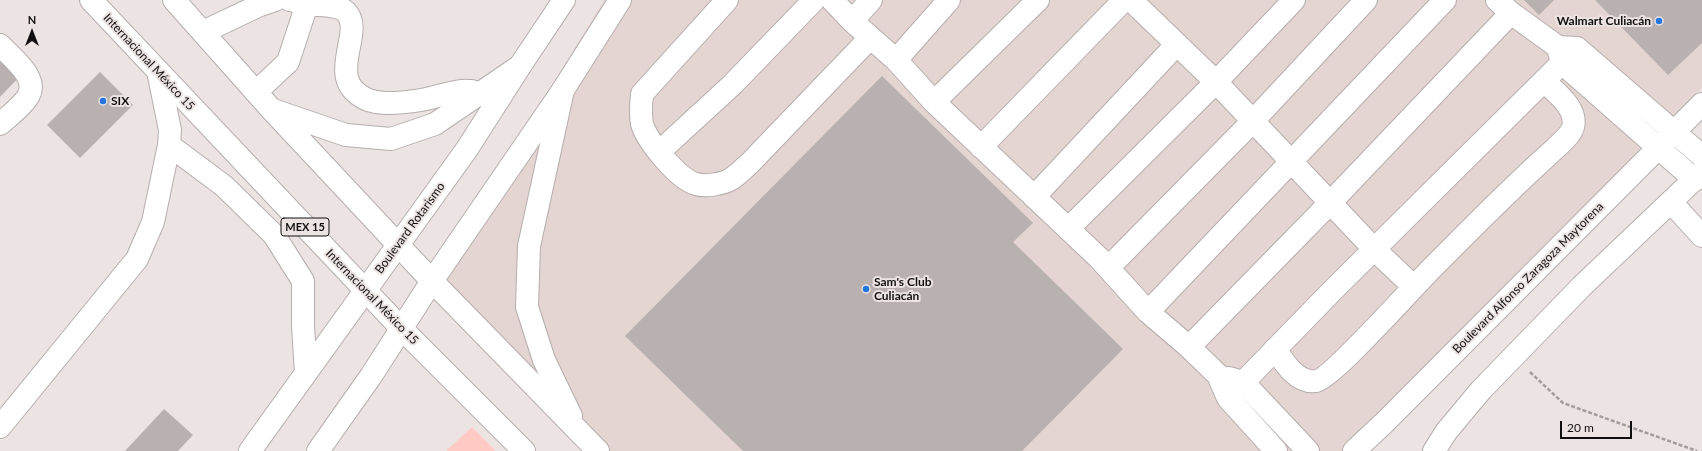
<!DOCTYPE html>
<html>
<head>
<meta charset="utf-8">
<style>
	body { margin:0 }
	#map { position:relative; width:1702px; height:451px; overflow:hidden; background:#ebe4e3; font-family:Lato,sans-serif }
	canvas { display:block }
	.north { position:absolute; left:12px; top:12px; width:40px; height:40px; -webkit-text-stroke:3px #ebe4e3; paint-order:stroke; rotate:0deg; font-size:11px; font-weight:700; line-height:16px; text-align:center; color:#110f0f }
	.north::after { content:''; display:block; margin:auto; width:14px; height:18px; background:#110f0f; clip-path:polygon(50% 0,100% 100%,50% 72%,0 100%) }
	.scale { position:absolute; left:1560px; top:421px; width:72px; height:18px; box-sizing:border-box; border:2px solid #110f0f; border-top:0; padding-left:5px; font-size:12px; line-height:14px; white-space:nowrap; color:#110f0f; -webkit-text-stroke:3px #ebe4e3; paint-order:stroke }
</style>
</head>
<body>
<div id="map">
<canvas width="1702" height="451"></canvas>
<div class="north">N</div>
<div class="scale">20 m</div>
</div>
<script>
const context = document.querySelector('canvas').getContext('2d');
context.lineJoin = 'round';
function fillPath(path, color) { context.fillStyle = color; context.fill(path, 'evenodd'); }
function trace(path, color, width, dash) { context.strokeStyle = color; context.lineWidth = width; context.lineCap = dash ? 'butt' : 'round'; context.setLineDash(dash || []); context.stroke(path); }
function label(font, color, halo, rows, align = 'center') {
  context.font = font + ' Lato,sans-serif'; context.lineWidth = 4; context.setLineDash([]); context.textBaseline = 'middle'; context.strokeStyle = halo; context.fillStyle = color; for (const [text, x, y, turn = 0] of rows) {
    context.save(); context.translate(x, y); context.rotate((+turn || 0) * Math.PI / 180); context.textAlign = isNaN(turn) ? turn : align; if (halo) context.strokeText(text, 0, 0); context.fillText(text, 0, 0); context.restore();
  }
}
fillPath(new Path2D(`
	M604,0h1098v88l-359,363h-740l-171,-170z`), '#e4d4d2');
fillPath(new Path2D(`
	M472,427l24,24h-50z`), '#fecac3');
fillPath(new Path2D(`
	M1524,0h30l-15,15z
	M1595,0h107v43l-34,32z
	M0,53l21,22 -21,22z
	M100,72l33,33 -53,53 -33,-33z
	M882,76l151,147 -20,19 110,107 -101,102h-279l-118,-115z
	M164,409l29,26 -15,16h-53z`), '#b8b1b0');
const minor = new Path2D(`
	M290,0c6,1 12,4 18,4 10,2 30,0 38,8 20,20 -23,67 20,87 17,8 55,2 72,-3 11,-2 22,-7 33,-5 3,0 5,2 8,4
	M727,0l-85,94c-1,10 -2,19 0,30 5,17 36,55 54,60 9,3 27,0 35,-5 7,-4 13,-11 19,-16l120,-125
	M832,0l20,21 44,39 38,42 165,156 49,54 41,35 29,28 10,23 48,53
	M1131,0l85,82 159,168 38,36
	M1497,0l14,13 47,34 19,1 125,108
	M852,21l19,-21
	M203,32l57,-27 15,-5
	M0,45c12,13 41,34 27,53 -7,10 -18,18 -27,26
	M1558,48l4,15 133,117
	M896,60l53,-60
	M256,92l32,-30 19,-58
	M934,102l104,-102
	M169,145l55,41 50,49 29,46v45l3,47
	M981,147l143,-147
	M659,152l74,-68 81,-84
	M1034,197l143,-153
	M1671,202l31,34
	M1068,229l148,-147 78,-82
	M1108,268l145,-147 113,-121
	M1148,312l297,-312
	M1189,347l141,-144 181,-190
	M1275,349c9,13 22,35 41,32 15,-2 99,-96 116,-113 38,-38 75,-76 115,-112 7,-7 24,-20 26,-29 5,-19 -18,-35 -29,-46
	M1229,378l14,4 65,69
	M1228,398l104,-107 245,-243
	M0,427l137,-168 16,-37 16,-77 1,-15 -12,-59
	M250,451l217,-302 53,-83 44,-66
	M318,451l53,-75 61,-95 131,-191 57,-90
	M1354,451l30,-28 318,-319
	M1434,451l12,-19 35,-42 101,-104 120,-114`);
const major = new Path2D(`
	M91,0l310,328 123,123
	M174,0l97,109 161,172 166,170
	M563,90l-34,156 -2,61 17,53 27,56
	M273,110l73,25 45,4 44,-15 85,-58`);
trace(minor, '#b5aead', 24);
trace(major, '#b5aead', 24);
trace(new Path2D(`
	M1530,372l33,31 134,48`), '#a29d9c', 2.5, [4, 2]);
trace(minor, '#fff', 22);
trace(major, '#fff', 22);
for (const [x, y, r, color] of [
	[1659,21,4,"#2376e0"],
	[103,101,4,"#2376e0"],
	[866,289,4,"#2376e0"]
]) { const dot = new Path2D(); dot.arc(x, y, r, 0, 2 * Math.PI); context.fillStyle = color; context.fill(dot); trace(dot, '#ebe4e3', 1.5); }
for (const [x, y, w] of [
	[305,227,48]
]) { const box = new Path2D(); box.roundRect(x - w / 2, y - 9, w, 18, 3); context.fillStyle = '#ebe4e3'; context.fill(box); trace(box, '#110f0f', 1); }
label('bold 11px', '#110f0f', null, [
	["MEX 15",305,227]
]);
label('bold 12px', '#110f0f', '#ebe4e3', [
	["Walmart Culiacán",1651,21,"right"],
	["SIX",111,101],
	["Sam's Club",874,282],
	["Culiacán",874,296]
], 'left');
label('12px', '#110f0f', '#ebe4e3', [
	["Internacional México 15",149,62,47],
	["Boulevard Rotarismo",410,228,-54],
	["Boulevard Alfonso Zaragoza Maytorena",1528,278,-45],
	["Internacional México 15",372,297,46]
]);
</script>
</body>
</html>
